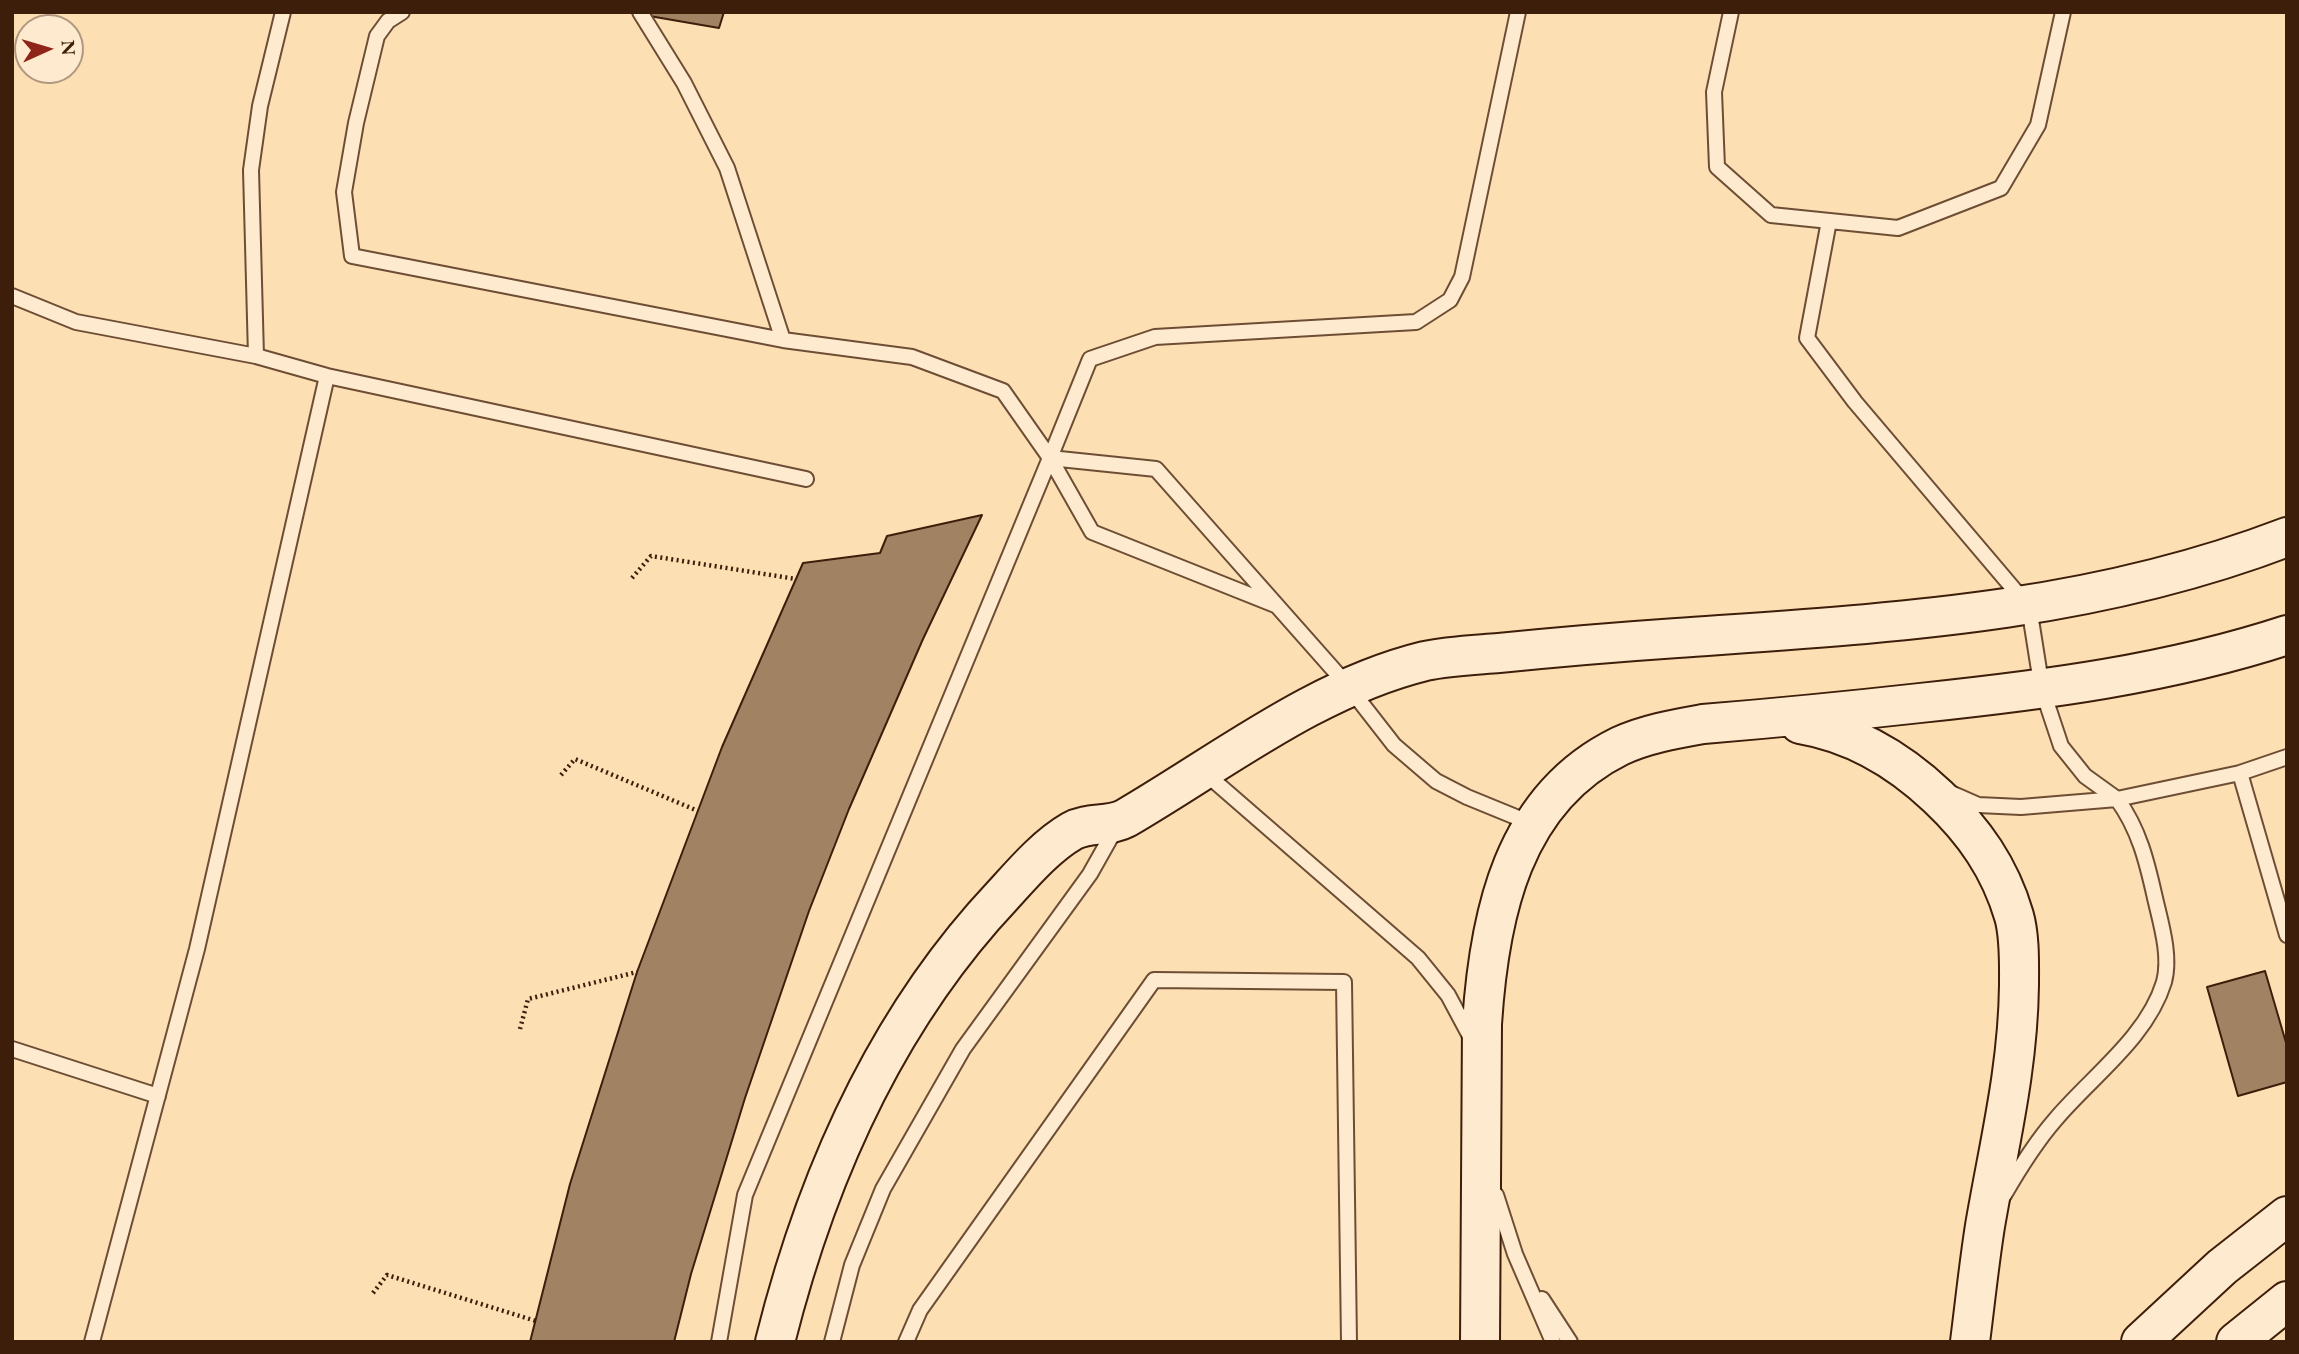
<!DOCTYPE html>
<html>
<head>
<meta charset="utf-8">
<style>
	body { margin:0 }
	#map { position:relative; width:2299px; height:1354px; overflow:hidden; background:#fddfb4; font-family:"EB Garamond",serif }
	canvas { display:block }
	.frame { position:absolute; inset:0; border:14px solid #3d1e0b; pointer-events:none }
	.north { position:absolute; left:14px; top:14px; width:70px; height:70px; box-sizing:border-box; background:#feeace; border:2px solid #b19880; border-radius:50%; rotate:86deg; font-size:19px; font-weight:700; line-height:28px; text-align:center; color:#3d1e0b }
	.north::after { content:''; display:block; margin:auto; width:24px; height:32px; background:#8f2418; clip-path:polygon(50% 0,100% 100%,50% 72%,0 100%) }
</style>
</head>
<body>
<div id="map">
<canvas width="2299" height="1354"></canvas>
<div class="frame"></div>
<div class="north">N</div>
</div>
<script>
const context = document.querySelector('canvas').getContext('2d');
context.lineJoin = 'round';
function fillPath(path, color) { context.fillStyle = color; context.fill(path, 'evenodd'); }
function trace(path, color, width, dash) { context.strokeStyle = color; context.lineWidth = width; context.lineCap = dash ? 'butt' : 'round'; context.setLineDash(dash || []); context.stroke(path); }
const building = new Path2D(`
	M626,12h98l-5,16z
	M982,515l-59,124 -74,170 -40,102 -64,187 -54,176 -17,68h-144l40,-158 67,-212 85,-225 81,-184 77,-10 7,-17z
	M2265,971l22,75v36l-49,14 -31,-109z`);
fillPath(building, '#a18263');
trace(building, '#3d1e0b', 2);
const lane = new Path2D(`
	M402,12l-14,9 -11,15 -21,87 -12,69 8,64 431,84 129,17 91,34 47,67 40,-99 65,-22 261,-15 34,-22 12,-23 56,-265
	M640,12l44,71 43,85 56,172
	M1731,12l-17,80 3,75 54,48 127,13 103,-40 37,-63 25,-113
	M1829,221l-22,117 48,64 174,205 13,82 19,57 24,30 32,23 123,-26 47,-16
	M12,296l64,26 180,34 71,20 479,103
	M256,356l-5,-186 9,-64 23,-94
	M1050,458l106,11 192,217 46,59 42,36 31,16 66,27
	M1050,458l42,74 183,73
	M1205,773l213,185 30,37 23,43
	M2240,773l47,162
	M1953,794l25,11 43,2 96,-8c22,30 30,63 38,99 6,26 16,58 9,84 -17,56 -73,95 -109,138 -20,23 -36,49 -51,75
	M12,1049l146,47
	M1496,1195l19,59 38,88
	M1542,1299l28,43
	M92,1342l105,-393 130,-573
	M719,1342l26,-147 305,-737
	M832,1342l20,-77 31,-76 80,-140 127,-175 27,-48
	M906,1342l14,-32 234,-330 190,2 5,360`);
const secondary = new Path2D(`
	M1800,724c54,9 99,36 138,73 36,34 62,71 76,119 6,21 5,48 5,69 -1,85 -20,159 -34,241 -6,38 -10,77 -15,116
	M775,1342c41,-164 111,-323 228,-447 20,-22 43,-49 69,-64 16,-9 38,-4 54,-13 96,-56 189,-130 299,-157 23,-5 50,-6 74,-8 60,-6 119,-11 178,-15 212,-15 409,-24 610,-101
	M1480,1342l2,-318c7,-108 30,-225 138,-278 26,-12 55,-17 83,-22 73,-6 145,-13 217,-21 124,-13 248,-29 367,-68
	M2141,1342l81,-75 65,-51
	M2236,1342l51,-41`);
trace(lane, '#6d4e35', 18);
trace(secondary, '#3d1e0b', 42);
trace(new Path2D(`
	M632,578l19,-22 145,23
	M561,775l14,-16 123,52
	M520,1029l8,-30 109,-27
	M373,1293l14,-18 149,46`), '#3d1e0b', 4.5, [2, 3.5]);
trace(lane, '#feeace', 14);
trace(secondary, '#feeace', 38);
</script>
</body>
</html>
